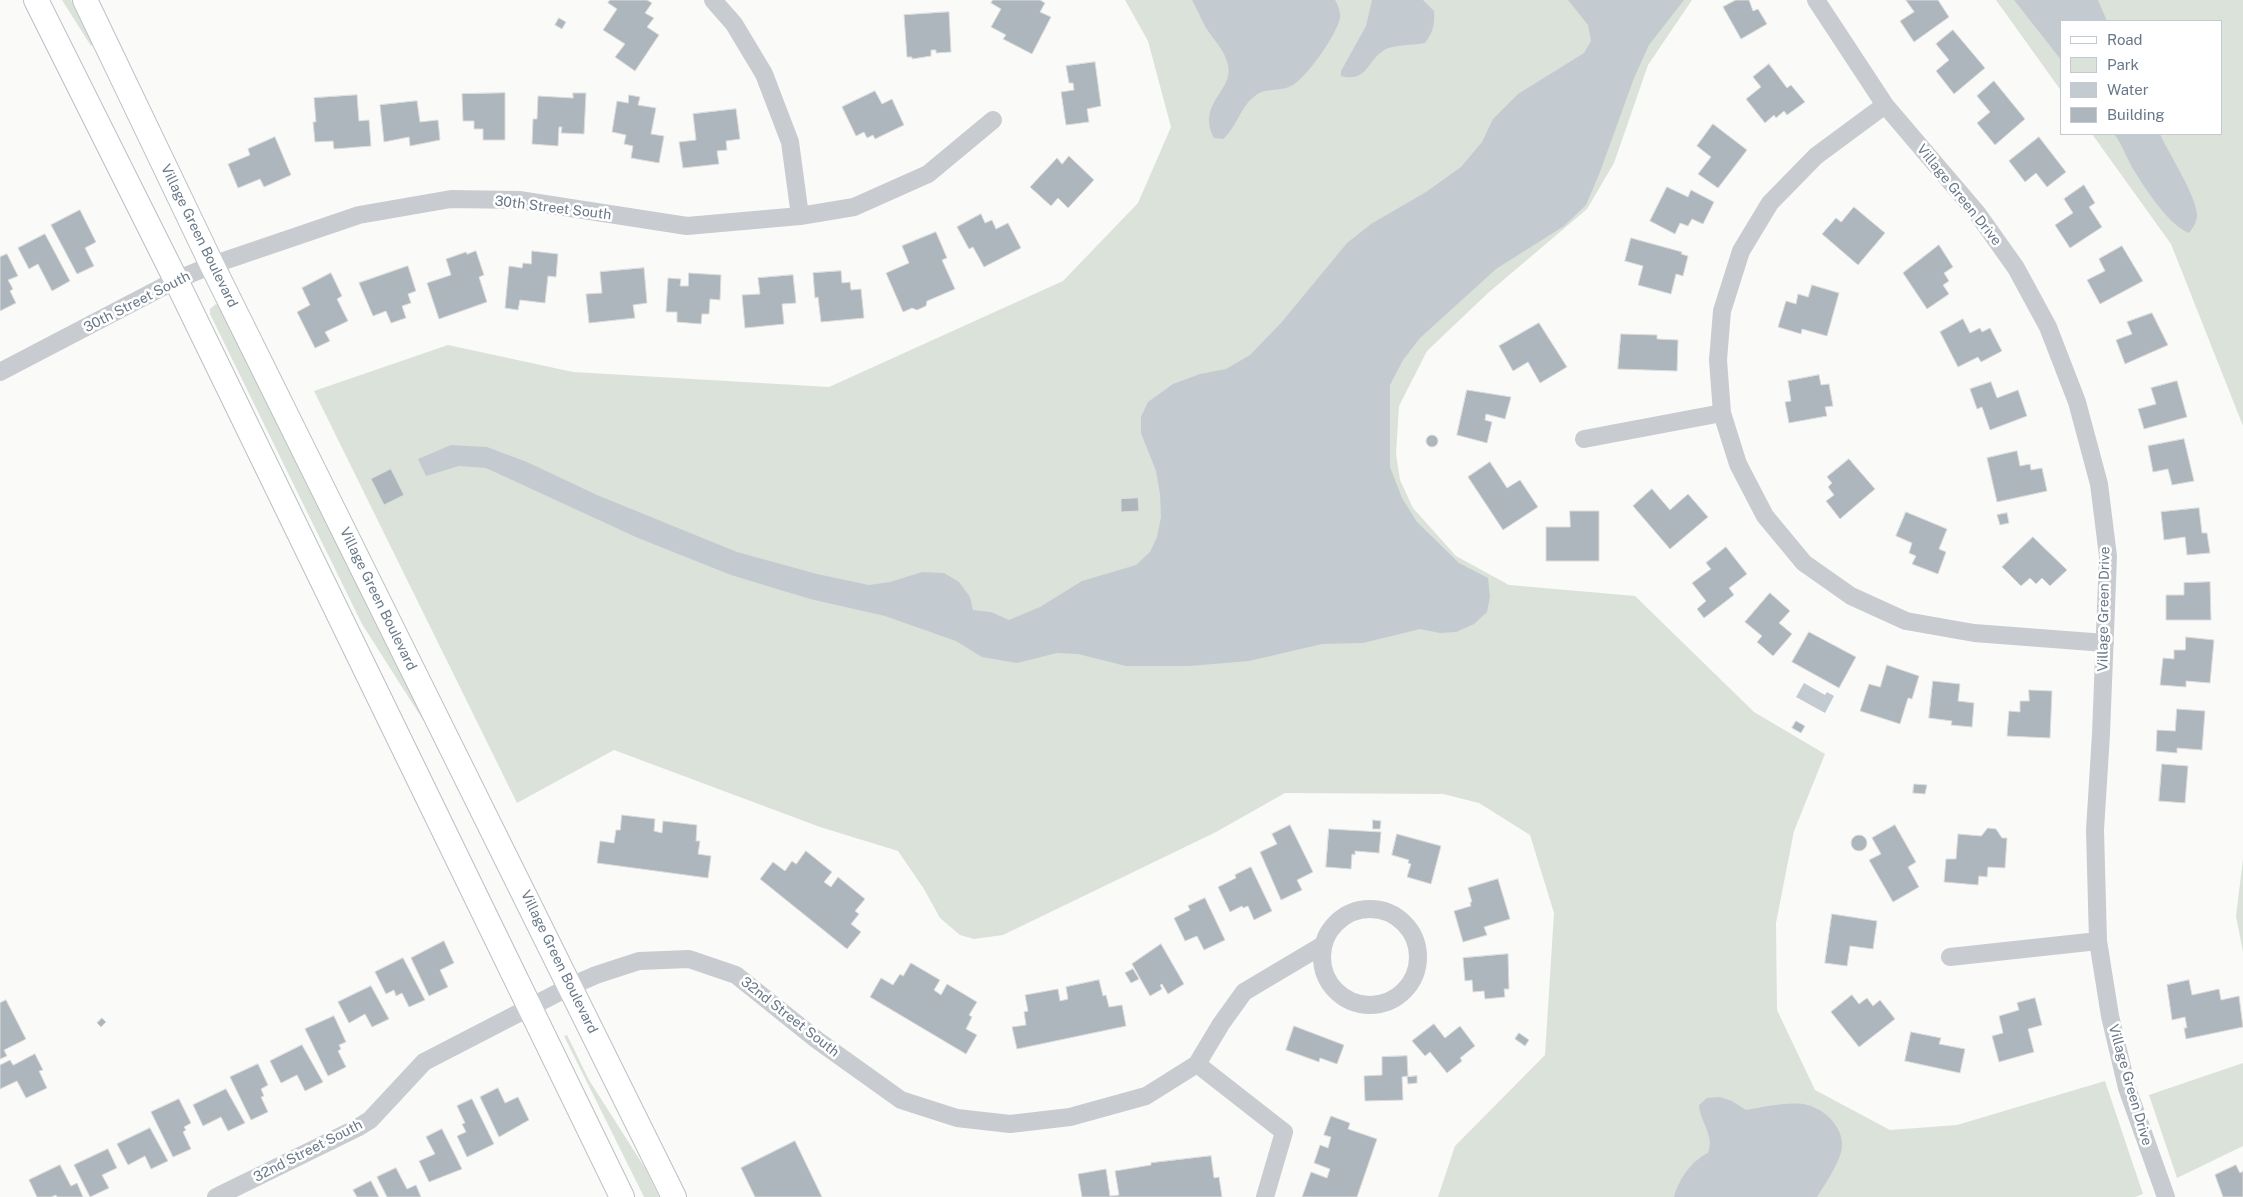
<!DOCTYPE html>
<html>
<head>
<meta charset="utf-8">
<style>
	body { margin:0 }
	#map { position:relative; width:2243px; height:1197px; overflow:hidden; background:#fafaf8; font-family:"Public Sans",sans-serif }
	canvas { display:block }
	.legend { position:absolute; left:2060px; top:20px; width:162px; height:115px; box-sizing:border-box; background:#fff; border:1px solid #c3c9d0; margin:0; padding:6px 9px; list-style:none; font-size:15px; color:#687889 }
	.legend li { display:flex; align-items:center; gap:10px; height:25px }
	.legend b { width:25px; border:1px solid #c3c9d0 }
</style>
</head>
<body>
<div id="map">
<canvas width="2243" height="1197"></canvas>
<ul class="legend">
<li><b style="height:6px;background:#fff"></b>Road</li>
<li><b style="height:14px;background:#dbe2d9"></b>Park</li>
<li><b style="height:14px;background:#c3cbd1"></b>Water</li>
<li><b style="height:14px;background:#aeb6bd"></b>Building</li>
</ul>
</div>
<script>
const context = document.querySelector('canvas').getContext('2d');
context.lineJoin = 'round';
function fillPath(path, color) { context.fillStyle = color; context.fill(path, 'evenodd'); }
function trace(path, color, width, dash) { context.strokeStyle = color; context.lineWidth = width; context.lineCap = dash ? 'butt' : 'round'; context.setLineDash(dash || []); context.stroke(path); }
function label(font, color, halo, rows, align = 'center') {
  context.font = font + ' "Public Sans",sans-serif'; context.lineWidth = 5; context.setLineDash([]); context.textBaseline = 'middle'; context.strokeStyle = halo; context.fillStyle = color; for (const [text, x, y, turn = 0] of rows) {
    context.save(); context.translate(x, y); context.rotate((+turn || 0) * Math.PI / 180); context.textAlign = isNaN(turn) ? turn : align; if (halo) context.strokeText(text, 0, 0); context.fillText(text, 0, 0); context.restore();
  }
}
fillPath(new Path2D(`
	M62,0h9l22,45 -2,1z
	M1125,0h567l-44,65 -34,98 -27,46 -99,84 -61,58 -28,55 -3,48 4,26 13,28 43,48 53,29 126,11 119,116 71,42 -31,77 -18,92 1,87 38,80 75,40 67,-5 148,-44 38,113 -8,3h-697l17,-51 90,-91 9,-142 -24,-78 -51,-32 -36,-9 -158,-1 -69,39 -213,103 -29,4 -14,-4 -20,-17 -16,-29 -26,-38 -78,-24 -206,-77 -97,53 -203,-412 134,-46 125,27 256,15 234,-106 75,-78 33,-76 -23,-86z
	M1996,0h247v426l-72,-182 -79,-110h130v-113h-160v71z
	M216,304l6,3 203,413h-2l-61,-96 -152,-310v-5z
	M2243,859v93l-7,-36z
	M567,1035l22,45 56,88 14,29h-15l-80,-161z
	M2243,1063v83l-66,32 -28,-83z`), '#dbe2d9');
fillPath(new Path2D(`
	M1192,0h143c3,5 6,13 5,18 -3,16 -34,61 -49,68 -11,6 -26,1 -36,10 -15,11 -18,31 -32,43l-9,-1c-18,-35 20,-47 14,-73 -3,-14 -14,-25 -22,-37 -5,-9 -9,-19 -14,-28z
	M1372,0h51l11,11c1,14 -1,21 -9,32 -10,2 -31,2 -39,6 -19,10 -18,34 -45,27v-5l25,-45z
	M1568,0h116l-35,45 -15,33 -34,94 -14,33 -22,21 -68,43 -76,69 -17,22 -13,25v82l12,31 15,24 42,41 29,15 2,19 -3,15 -13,12 -18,8 -16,1 -20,-4 -57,14 -41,1 -73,17 -60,5h-63l-48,-12 -21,-1 -40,10 -35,-6 -26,-16 -71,-25 -75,-17 -79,-24 -93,-37 -152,-70 -27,-2 -33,10 -8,-17 33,-14 36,2 40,15 70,33 140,57 80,22 52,11 21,-3 32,-10 22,1 15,9 11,15 3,13 18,2 18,8 31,-13 42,-26 54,-16 14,-13 7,-15 4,-20 -1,-23 -4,-23 -15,-38v-16l7,-15 25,-18 27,-10 26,-5 24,-14 31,-32 66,-80 24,-19 55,-32 35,-25 21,-25 11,-23 25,-25 66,-41 7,-12 -3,-16z
	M2014,0h84l9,21h-45v40z
	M2114,134h46c9,20 36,61 37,81 0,7 -4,13 -8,18 -20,-8 -43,-43 -54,-61 -8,-12 -12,-27 -21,-38z
	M1804,683l21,12 2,-3 7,4 -9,17 -29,-16z
	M1720,1097l12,4 14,9c18,-3 38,-8 57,-6 19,3 40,21 39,42 0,13 -18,40 -25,51h-143c5,-18 17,-36 34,-44 7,-18 -8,-31 -9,-48l8,-7z`), '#c3cbd1');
const building = new Path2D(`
	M610,0h37l5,3 -7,10 9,5 -7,9 12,8 -24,36 -20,-14 10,-13 -22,-14 14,-21 -9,-6z
	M993,0h47l5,3 -5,9 11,5 -19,37 -29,-15 3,-4 -15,-8 10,-18 -10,-6z
	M1736,0h13l4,11 5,-2 9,15 -26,15 -18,-32z
	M1906,0h32l11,17 -35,25 -14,-21 14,-9z
	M949,12l2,40 -15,1v-3h-5v6l-19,3v-2h-5l-3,-42z
	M559,18l7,4 -4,7 -7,-4z
	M1953,30l32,38 -31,26 -18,-23 13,-11 -13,-16z
	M1095,62l6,44 -14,3 2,13 -23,3 -5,-33 13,-2 -1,-7h-4l-3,-17z
	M1769,64l18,24 4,-3 14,17 -18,13 -3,-4 -8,7 -2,-3 -9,8 -19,-24 15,-12 -8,-10z
	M1994,81l31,38 -30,26 -18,-22 13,-11 -13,-16z
	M875,91l7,13 10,-5 12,26 -29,14 -2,-4 -6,3 -3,-6 -8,4 -14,-29z
	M505,93v47h-22v-11h-9v-8h-11l-1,-27z
	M573,93h13l-2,41 -23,-1 1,-6h-3l-1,19 -26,-2 1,-25h4l1,-23 35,2z
	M357,95l2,26 10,-1 2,26 -37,3 -1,-8 -18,1 -2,-20h3l-2,-24z
	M629,95l11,2 -2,8 18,3 -5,26 13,2 -5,27 -28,-5 2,-12 -9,-2 2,-9 -14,-3 5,-31 11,2z
	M417,101l3,21 18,-2 2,20 -30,6 -1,-9 -25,5 -4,-37z
	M736,109l4,30 -14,2 1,9 -10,1 2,13 -36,4 -4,-26 17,-2 -3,-26z
	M1713,124l34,26 -29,38 -20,-14 13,-17 -14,-11z
	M275,137l16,38 -27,12 -4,-8 -22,9 -10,-24 22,-9 -2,-6z
	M2039,137l27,35 -19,15 -11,-14 -11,9 -16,-21z
	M1069,156l25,24 -26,28 -10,-10 -7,8 -21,-19 27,-29 5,6z
	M2084,185l11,18 -6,4 13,20 -32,21 -15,-23 18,-12 -9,-14z
	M1667,187l21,10 3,-7 23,12 -11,22 -11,-5 -4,7 -8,-3 -5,11 -25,-13z
	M1854,207l31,26 -27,32 -36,-31 14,-16 5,4z
	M80,210l16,32 -11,6 9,18 -17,8 -26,-49z
	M981,214l4,9 7,-3 4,9 12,-6 13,25 -37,19 -11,-20 -4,2 -12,-22z
	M936,232l11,26 -5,2 13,29 -28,12 -1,5 -9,4 -5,-2 -9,4 -17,-39 23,-10 -7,-17z
	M45,234l25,47 -18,10 -14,-27 -9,5 -11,-21z
	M1631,238l51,14 -1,2 7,2 -5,20 -7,-2 -5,20 -33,-9 5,-19 -18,-5z
	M1939,245l14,22 -9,6 5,8 -6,4 6,9 -22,15 -24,-36z
	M2122,246l21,35 -43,23 -13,-24 18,-9 -6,-12z
	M476,251l8,24 -5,2 8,25 -48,17 -12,-36 24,-8 -5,-16 20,-7 1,2z
	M532,251l26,3 -2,23 -8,-1 -3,27 -25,-3 -2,10 -13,-2 4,-42 13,2 1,-5 8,1z
	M7,254l11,22 -10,4 5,9 -3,2 6,12 -16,8v-54z
	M408,266l8,25 -8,3 3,9 -9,3 4,12 -15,5 -5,-12 -13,5 -14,-33z
	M644,268l3,35 -14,2 2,13 -46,5 -3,-29 16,-1 -2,-21z
	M841,271l1,12 8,-1 1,8 10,-1 3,29 -43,4 -3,-25 -3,1 -2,-25z
	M331,273l11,23 -5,3 11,22 -23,11 5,9 -15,7 -18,-36 13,-7 -8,-17z
	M689,273l32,2 -1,25 -10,-1 -1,15h-7l-1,10 -24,-2v-10h-11l2,-34 13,1 -1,7h8z
	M793,275l3,28 -14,1 2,20 -39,4 -3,-33 18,-1 -2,-16z
	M1812,285l27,8 -12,43 -25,-7 -1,5 -23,-7 8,-26 10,3 2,-10 10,3z
	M2152,313l16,32 -43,19 -9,-24 16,-6 -5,-12z
	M1963,319l7,14 10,-5 2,4 8,-4 12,23 -21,11 -3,-5 -20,10 -18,-35z
	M1539,323l28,44 -27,16 -12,-21 -15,9 -14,-25z
	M1621,334l36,1v4l21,1 -1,31 -59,-2z
	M1819,375l2,10 8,-1 4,22 -8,1 2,9 -38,7 -4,-21 6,-1 -3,-20z
	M2177,381l10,36 -43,12 -6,-20 18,-5 -5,-16z
	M1991,382l6,16 21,-8 9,26 -37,14 -8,-23 -5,2 -7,-20z
	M1467,390l44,7 -6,22 -19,-5 -1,6 7,2 -5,21 -30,-8z
	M1426 441a6 6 0 1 1 12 0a6 6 0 1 1-12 0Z
	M2184,439l10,42 -22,4 -4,-16 -15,3 -5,-26z
	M2017,451l3,15 10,-2 1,6 11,-2 5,23 -50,11 -10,-44z
	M1849,459l26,30 -35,30 -14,-18 8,-6 -6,-8 4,-4 -5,-6z
	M1490,462l17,26 13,-8 18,27 -35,23 -35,-53z
	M391,469l13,26 -20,10 -13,-26z
	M1652,489l18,21 18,-16 20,23 -38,32 -37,-43z
	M1138,498l1,13 -18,1v-13z
	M2199,508l3,25h5l3,20 -23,2 -2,-18 -21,3 -3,-28z
	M1570,511h29v50h-53v-34h24z
	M1906,512l41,17 -8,20 7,3 -8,22 -26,-10 4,-8 -7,-3 3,-10 -16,-7z
	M2007,513l2,10 -9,2 -3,-10z
	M2033,537l34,33 -17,16 -8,-8 -6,6 -6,-6 -9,8 -19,-19z
	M1726,547l21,27 -18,14 5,7 -30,23 -7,-9 9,-8 -14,-18 19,-14 -5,-6z
	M2210,582l1,38h-45v-25h18v-12z
	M1770,593l20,18 -11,12 13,11 -19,22 -16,-14 5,-6 -17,-14z
	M1809,632l47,25 -17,31 -47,-26z
	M2186,637l28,3 -4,43 -24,-2v6l-26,-2 3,-27 11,1v-9h11z
	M1887,665l32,11 -7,23 -4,-1 -8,26 -40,-13 9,-27 11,3z
	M1933,681l27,3 -2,17 16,2 -2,24 -21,-2 1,-4 -23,-3z
	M2029,690l23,1 -2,47 -43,-2 2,-25 11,1v-11h9z
	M2177,709l28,2 -3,39 -25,-2v5l-21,-2 1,-21 18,1z
	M1796,721l9,5 -4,7 -9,-5z
	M2162,764l26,2 -3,37 -26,-2z
	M1914,784l13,1 -2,9 -12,-1z
	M622,815l33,4 -1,12 8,2 1,-12 34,4 -1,16h4l-2,13 13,2 -3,22 -111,-15 3,-22 14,2 2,-13h4z
	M1373,820l8,1 -1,8h-7z
	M1290,825l23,47 -16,8 5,10 -21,10 -21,-48 17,-8 -5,-10z
	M1895,825l21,37 -8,5 11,20 -26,15 -24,-42 12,-6 -9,-16z
	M1988,828l8,1 6,9h5l-2,30 -17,-1 -1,10 -8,-1 -1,9 -34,-3 2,-23h10l2,-25 23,2z
	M1329,829l52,3 -2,21 -24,-2v4l-3,-1 -1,15 -25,-2z
	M1397,834l44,12 -10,38 -24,-7 4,-13 -3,-1 1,-3 -17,-5z
	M1851 843a8 8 0 1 1 16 0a8 8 0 1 1-16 0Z
	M806,851l26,21 -8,10 7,5 7,-10 27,22 -10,12 4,3 -8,10 10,8 -14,17 -87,-70 13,-17 12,9 7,-10 4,3z
	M1251,867l21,44 -18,9 -6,-14 -5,2 -1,-2 -12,6 -12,-25 18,-9 -1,-3z
	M1498,879l12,40 -26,8 3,8 -24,7 -9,-31 17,-5 -1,-4h2l-4,-14z
	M1205,898l20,42 -21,10 -7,-14 -12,5 -11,-23 16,-8 -2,-4z
	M1832,914l45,7 -4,28 -23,-3 -3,20 -22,-3z
	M444,941l10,22 -14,7 8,17 -19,9 -18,-38z
	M1161,944l23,40 -16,10 -6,-10 -2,1 2,4 -12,7 -18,-32z
	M1508,954l1,35h-5l1,8 -20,2 -1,-8 -11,1 -1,-12 -7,1 -2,-23z
	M403,958l22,42 -16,7 -7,-14 -6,3 -2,-6 -8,4 -11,-22z
	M911,963l29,17 -6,10 7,5 6,-11 30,18 -8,13 3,2 -6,12 11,6 -11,19 -96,-57 11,-19 12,7 7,-11 3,2z
	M1133,969l6,10 -8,4 -6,-10z
	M1099,980l4,16 3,-1 3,12 13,-2 4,21 -109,23 -5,-22 14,-2 -2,-13 4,-1 -3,-16 33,-6 2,12 8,-2 -2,-12z
	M2189,980l3,15 27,-6 2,11 18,-4 4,31 -57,12 -2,-11h3l-2,-11 -13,3 -5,-35z
	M371,986l18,33 -17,8 -7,-13 -16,9 -11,-21z
	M1852,995l7,9 8,-6 6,8 7,-6 15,19 -36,28 -28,-35z
	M2035,998l7,27 -14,4 6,23 -35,10 -7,-26 11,-3 -4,-17 20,-6 -2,-7z
	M6,1000l20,39 -22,11 3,6 -7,3v-56z
	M334,1016l12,26 -7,3 2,4 -3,2 8,16 -18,9 -23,-47z
	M102,1018l4,4 -5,5 -4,-4z
	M1434,1024l11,14 15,-12 15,20 -15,12 2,3 -15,12 -17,-21 -5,4 -13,-15z
	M1294,1026l50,19 -7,19 -17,-6 -1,4 -33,-12z
	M1911,1032l30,6 -2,6 26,5 -5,24 -55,-12z
	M1519,1033l10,7 -4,6 -10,-7z
	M302,1045l21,37 -18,9 -8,-16 -16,8 -11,-22z
	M35,1054l8,16 -4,1 8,17 -21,10 -9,-17 -17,8v-24l10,-5 3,5z
	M1407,1056l1,20 -6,1 1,23 -38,1 -1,-25 18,-1v-18z
	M258,1064l10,21 -7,4 3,7 -3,1 7,15 -17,8 -21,-43z
	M1417,1076v7l-9,1 -1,-7z
	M498,1088l7,15 13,-6 11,23 -30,17 -19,-40z
	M226,1089l19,34 -17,8 -7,-14 -18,9 -10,-21z
	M179,1099l12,24 -7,4 2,3 -3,2 8,17 -18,8 -22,-45z
	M472,1099l22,45 -27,13 -10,-21 9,-4 -4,-8 3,-1 -8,-17z
	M1331,1116l19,7 -2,6 29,10 -20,58h-55l9,-25 16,6 3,-9 -16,-6 6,-18 8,3 3,-11 -7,-2z
	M150,1128l18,33 -17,8 -6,-13 -17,9 -11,-21z
	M442,1129l20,40 -33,13 -10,-21 16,-7 -9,-17z
	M795,1141l27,56h-67l-14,-29z
	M108,1149l9,19 -15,7 7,13 -19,9 -16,-32z
	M1211,1156l3,22 5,-1 3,20h-140l-4,-23 28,-5 4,27 9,-1 -4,-24 36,-6v-2z
	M60,1165l11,21 6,-3 6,14h-26l-1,-2 -5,2h-14l-8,-17z
	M2236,1165l4,8 3,-2v26h-20l-8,-22z
	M396,1168l11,21 9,-4 5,12h-34l-10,-20z
	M371,1181l8,16h-22l-4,-7z`);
fillPath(building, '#aeb6bd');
trace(building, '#dcdcda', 1);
const secondary = new Path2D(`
	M36,0l140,280 446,917
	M85,0l127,265 462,932`);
trace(secondary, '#babfc4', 26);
trace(new Path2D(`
	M713,0l21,24 30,50 26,68 10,74
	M1816,0l69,105 92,108 39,55 32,59 29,75 22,82 9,72 -7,178 -6,96 3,111 12,75 17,72 39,109
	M1885,105l-69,51 -46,47 -29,48 -19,60 -4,49 4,53 16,51 27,52 39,47 47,33 55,25 68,12 131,10
	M0,372l176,-92 36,-15 147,-50 92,-16 68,1 168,26 113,-10 54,-9 74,-33 65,-54
	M1584,439l138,-26
	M1322 957a48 48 0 1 1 96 0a48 48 0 1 1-96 0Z
	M1950,957l148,-16
	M1197,1064l87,68 -19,65
	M216,1197l141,-69 13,-8 54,-58 147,-76 25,-11 43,-14 50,-2 47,16 81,65 84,60 56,18 53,6 60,-7 76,-21 51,-32 24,-40 23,-32 79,-47`), '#c8cbcf', 18);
trace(secondary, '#fff', 24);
label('14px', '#687889', '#fff', [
	["Village Green Drive",1959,195,51],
	["30th Street South",553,208,7],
	["Village Green Boulevard",199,236,64],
	["30th Street South",137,302,-27],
	["Village Green Boulevard",378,599,64],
	["Village Green Drive",2104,609,-89],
	["Village Green Boulevard",559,962,64],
	["32nd Street South",790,1017,38],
	["Village Green Drive",2130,1085,74],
	["32nd Street South",308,1151,-27]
]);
</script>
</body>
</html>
